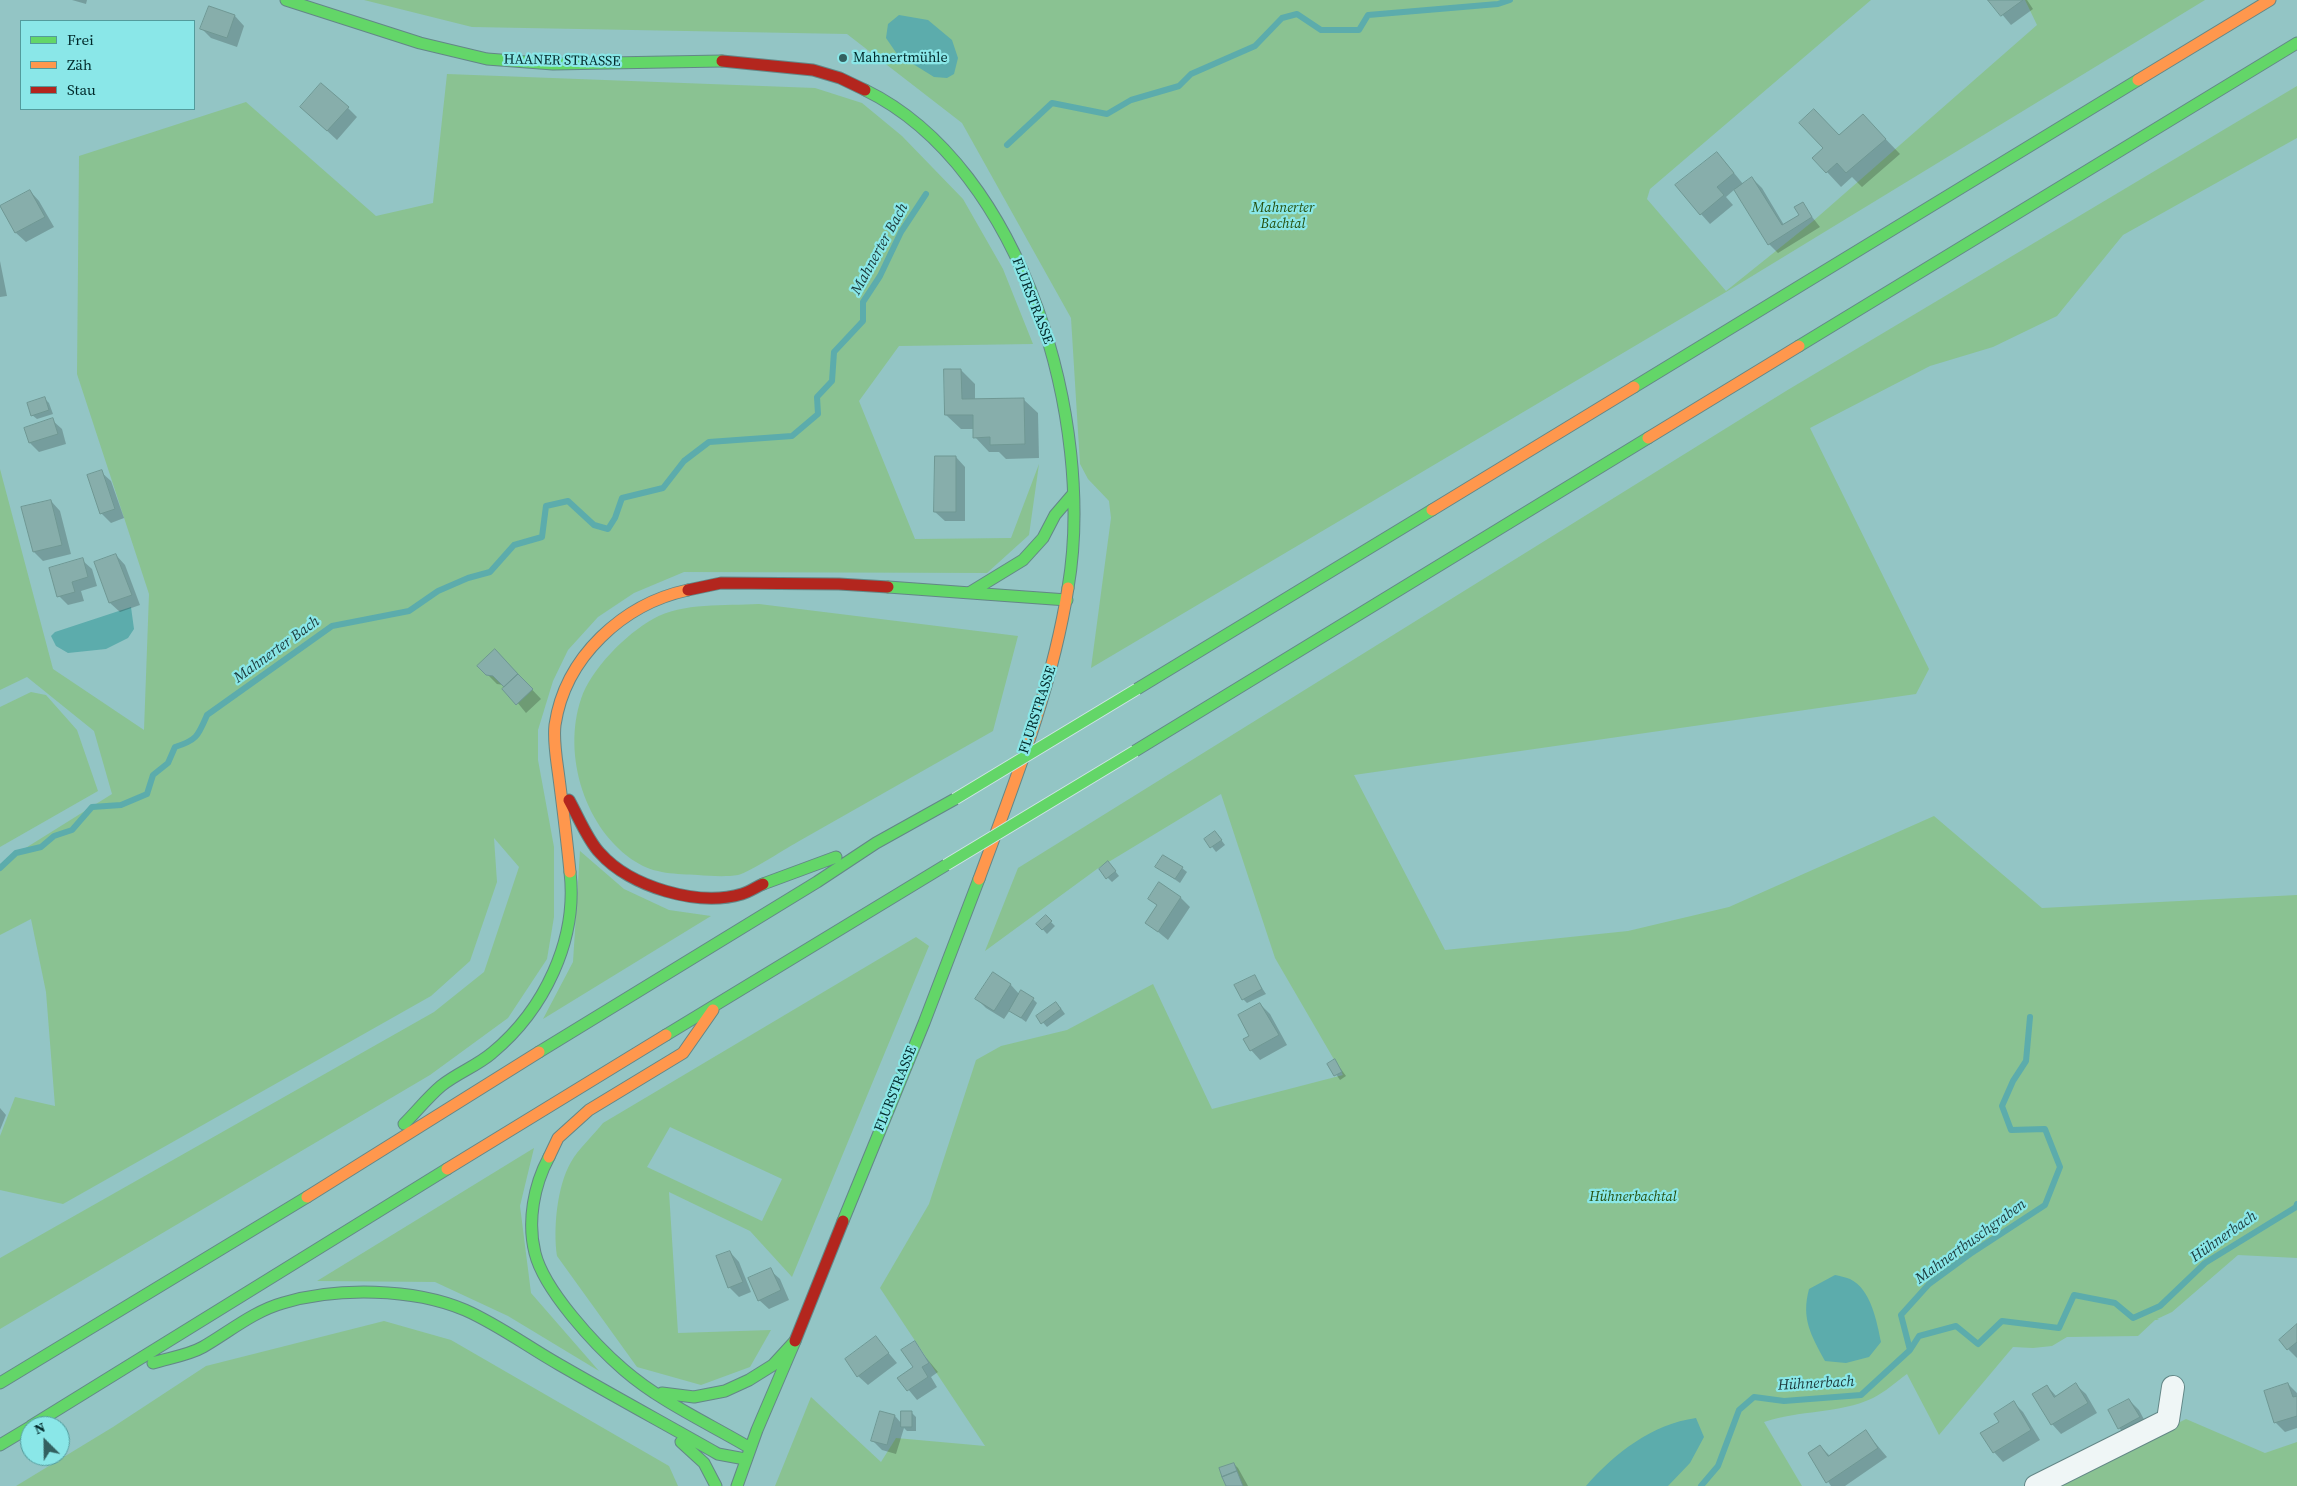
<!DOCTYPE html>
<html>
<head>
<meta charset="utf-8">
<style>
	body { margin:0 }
	#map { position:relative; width:2297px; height:1486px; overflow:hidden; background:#93c5c5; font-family:"Source Serif 4",serif }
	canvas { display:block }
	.legend { position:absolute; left:20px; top:20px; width:175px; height:90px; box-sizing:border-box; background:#8ae7e8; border:1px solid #539b9c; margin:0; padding:6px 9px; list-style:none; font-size:15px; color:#00292a }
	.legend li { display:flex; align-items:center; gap:10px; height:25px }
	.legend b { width:25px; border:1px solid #539b9c }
	.north { position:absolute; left:20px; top:1416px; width:50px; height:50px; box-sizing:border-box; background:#8ae7e8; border:1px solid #539b9c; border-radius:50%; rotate:337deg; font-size:14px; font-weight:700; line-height:20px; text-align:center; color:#00292a }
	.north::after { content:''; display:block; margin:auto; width:18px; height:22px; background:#336060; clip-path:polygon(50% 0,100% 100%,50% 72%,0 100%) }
</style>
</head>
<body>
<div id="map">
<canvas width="2297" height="1486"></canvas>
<ul class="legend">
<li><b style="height:6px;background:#63d668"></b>Frei</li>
<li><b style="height:6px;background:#ff974d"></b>Zäh</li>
<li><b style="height:6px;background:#b3261e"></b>Stau</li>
</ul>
<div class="north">N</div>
</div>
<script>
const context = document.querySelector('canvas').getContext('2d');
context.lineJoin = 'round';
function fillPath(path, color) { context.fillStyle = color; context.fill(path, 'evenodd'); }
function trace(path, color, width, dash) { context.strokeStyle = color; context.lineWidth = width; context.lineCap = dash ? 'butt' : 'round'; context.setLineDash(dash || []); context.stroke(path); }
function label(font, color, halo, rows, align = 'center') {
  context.font = font + ' "Source Serif 4",serif'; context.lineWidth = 4.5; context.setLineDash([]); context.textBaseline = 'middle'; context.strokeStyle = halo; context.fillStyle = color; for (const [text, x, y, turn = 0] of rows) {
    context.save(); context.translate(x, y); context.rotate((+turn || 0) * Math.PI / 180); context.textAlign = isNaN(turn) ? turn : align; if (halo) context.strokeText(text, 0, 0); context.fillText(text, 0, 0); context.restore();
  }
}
fillPath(new Path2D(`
	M364,0h1507l-221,189 -3,10 79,92 86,-69 225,-197 -12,-25h180l-479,292 -635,376 20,-150 -2,-17 -21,-22 -8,-15 -9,-146 -109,-195 -115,-89 -375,-7z
	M447,74l368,14 47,15 40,33 61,63 40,70 30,75 -134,2 -40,55 56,138 96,-1 28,-74 -10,71 -42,38 -303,-1 -50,21 -36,24 -30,33 -15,31 -15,49v30l16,87v70l-7,42 -39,59 -78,57 -430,254v-71l434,-246 50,-40 35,-105 -25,-29 3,44 -27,79 -39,35 -368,208 -63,-14v-54l15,-39 40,9 -9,-114 -15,-73 -31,16v-71l112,-70 -18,-63 -67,-54 -27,13v-221l53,200 91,61 5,-136 -72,-220 2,-218 167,-54 130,114 57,-13z
	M2297,86v52l-174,97 -66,81 -64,31 -63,19 -120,62 119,241 -13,25 -562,81 91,175 183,-19 101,-24 205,-91 108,92 255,-13v363l-59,-3 -66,57 -15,7 2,1h-4l-17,16 -71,1 -15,9 -19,2 -20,-1 -74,88 -32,-61c-11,8 -22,18 -34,24 -34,16 -74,12 -109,24l38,64h-1027l36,-89 70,65 15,-24 89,8 -105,-158 49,-84 47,-144 25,-14 66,-16 86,-46 59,125 131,-34 -68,-117 -54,-164 -124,75 -112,82 33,-83 768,-477z
	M759,604l259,32 -25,95c-64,36 -128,73 -192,109 -13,7 -51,32 -63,35 -12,2 -28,1 -40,0 -21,-1 -44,-1 -62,-13 -51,-32 -74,-107 -55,-163 10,-30 45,-65 72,-80 30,-17 72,-13 106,-15z
	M31,692l15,3 31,35 21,61 -98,56v-140z
	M580,851l44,38 45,21 42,6 -168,103 30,-57z
	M916,937l13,9 -137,331 -42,-46 -81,-39 9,141 93,-3 -21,37 -49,18 -64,-18 -80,-111c-4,-27 0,-70 14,-94 8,-14 22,-26 32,-39zM670,1127l112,52 -20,42 -115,-54z
	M534,1148l-14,58 11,87 68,78 -91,-55 -73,-34 -118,-1z
	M384,1321l67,19 218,126 9,20h-662l97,-59 93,-61z
	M2186,1419l79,34 32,-11v44h-245z`), '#8ac292');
fillPath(new Path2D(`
	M899,15l29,5 24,20 6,18 -4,16 -7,4 -13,-1 -37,-23 -11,-16 2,-14z
	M131,607l3,22 -6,9 -22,11 -38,4 -12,-7 -5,-10 4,-4z
	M1835,1275c5,1 10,2 15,4 21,10 27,43 31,63l-12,15 -23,6 -21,-2c-14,-26 -24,-42 -16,-72z
	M1696,1418l8,19 -14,26 -22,23h-82c29,-33 66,-62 110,-68z`), '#5cacac');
fillPath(new Path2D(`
	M72,0h15l-1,4z
	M1990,0h37l6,9 -22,16z
	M209,7l26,9 9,10 -7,21 -26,-9 -9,-9z
	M348,108l9,9 -20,23 -26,-24z
	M1877,130l23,24 -38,33 -10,-10 -11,10 -14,-15 12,-36z
	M1726,163l17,21 9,-6 10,10 22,37 16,-10 2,-11 18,23 -42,26 -9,-9 -34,-55 -9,8 7,8 -23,19 -9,-10z
	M30,191l9,10 15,26 -28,15 -10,-9 -14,-27z
	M0,261l7,35 -7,1z
	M961,370l14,14v16l48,-1 15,14 1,45 -33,1 -7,-7h-10l-14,-15 -1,-8h-13l-15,-14z
	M45,399l4,4 4,11 -16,5 -5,-4z
	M52,420l10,9 4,15 -27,8 -9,-9 -5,-14z
	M956,457l9,10v54h-20l-10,-9z
	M101,472l10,9 13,37 -13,5 -10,-10z
	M51,501l9,10 11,43 -28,7 -9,-9z
	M116,555l9,10 15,40 -20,7 -10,-9 -15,-40z
	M82,560l10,9 5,17 -16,5 3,10 -16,4 -9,-9z
	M504,660l37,39 -15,14 -23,-28 -6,-1 -10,-10z
	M1219,837l6,8 -9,7 -10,-13z
	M1112,867l7,9 -7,6 -12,-12z
	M1157,867l25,1 5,4 -7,11z
	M1160,884l21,14 9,9 -22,33 -21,-17 11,-17 -8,-7z
	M1046,917l9,9 -8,8 -9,-10z
	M993,974l18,11 9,10 13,4 4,4 -11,19 -16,-12 -6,9 -18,-11 -9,-9z
	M1254,976l12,18 -19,9 -4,-4z
	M1260,1004l10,10 17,31 -27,15 -9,-10v-14z
	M1060,1007l5,7 -18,13 -10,-11z
	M1335,1061l11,15 -6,4 -11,-16z
	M0,1108l6,7 -6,15z
	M730,1252l9,10 12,30 -12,5 -10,-10z
	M770,1270l10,9 9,21 -20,9 -10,-9z
	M2297,1326v32l-9,-9z
	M876,1338l21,25 -29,22 -10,-9z
	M914,1343l24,29 -7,5 6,10 -20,13 -18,-22 16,-11z
	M2288,1384l9,9v35l-12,4 -10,-10z
	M2076,1385l10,9 11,19 -36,21 -9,-10 -5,-38 10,11z
	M2129,1400l10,10 9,17 -19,10 -10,-9z
	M2014,1403l9,9 17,28 -37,22 -9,-10z
	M880,1412l15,4 7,8 9,-12 5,5v14h-9l-3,-3 -8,26 -14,-4 -9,-9z
	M1866,1432l21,25 -42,29h-14l-21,-32 10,-8 10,10z
	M1234,1464l4,4 10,18h-21z`), '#0003');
trace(new Path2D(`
	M1007,145l45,-42 55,11 24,-14 48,-14 12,-12 64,-28 27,-28 15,-4 24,16h38l9,-15 130,-11 12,-4
	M0,868l16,-15 25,-6 13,-11 18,-6 20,-23 29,-2 26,-11 6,-19 15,-12 7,-16c22,-7 23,-11 32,-32l125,-89 77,-15 29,-20 30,-13 22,-6 24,-27 28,-8 4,-31 22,-5 26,24 14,4 7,-11 7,-20 41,-10 21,-27 25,-19 83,-6 26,-22 -1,-17 15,-16 2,-29 29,-31v-19l17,-26 21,-44 25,-38
	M1910,1350l-9,-35 28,-31 41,-30 75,-49 15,-38 -15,-38 -34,1 -9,-24 11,-25 13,-20 4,-44
	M1701,1486l17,-20 21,-56 15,-13 30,4 77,-6 49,-45 9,-14 37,-10 22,18 24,-23 57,7 15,-33 41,8 18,15 27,-12 45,-43 91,-56 1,-3`), '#5cacac', 6);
const building = new Path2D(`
	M1988,0h35l-22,16z
	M209,6l26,9 -8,23 -27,-9z
	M321,83l28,24 -22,24 -27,-24z
	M1814,109l25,26 24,-21 23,25 -40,34 -9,-10 -11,10 -14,-15 11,-10 -24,-25z
	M1717,152l17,21 -17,14 7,8 -24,20 -25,-30z
	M1752,177l30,48 17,-10 -5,-8 9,-5 9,15 -44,28 -34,-55z
	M30,190l15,27 -30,16 -15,-27z
	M944,369h17l1,30 62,-1 1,46 -35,1v-8l-17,1v-23h-28z
	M45,397l4,13 -18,6 -4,-13z
	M53,418l5,16 -29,9 -5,-15z
	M935,456h21v56h-22z
	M102,470l13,39 -15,5 -13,-39z
	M51,500l11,45 -29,7 -12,-45z
	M116,554l16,41 -23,8 -15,-41z
	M83,558l5,19 -16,5 3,10 -18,5 -8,-29z
	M495,649l23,25 -14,13 -11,-11 -7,-1 -9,-9z
	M518,674l15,15 -17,16 -14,-16z
	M1215,831l7,9 -12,8 -6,-9z
	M1163,855l20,12 -8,12 -20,-12z
	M1108,861l8,10 -10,8 -7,-10z
	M1159,882l22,15 -23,35 -13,-9 12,-18 -9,-6z
	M1046,915l6,6 -10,9 -6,-6z
	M993,972l18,12 -17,27 -19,-12z
	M1255,975l7,14 -20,11 -8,-15z
	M1021,990l13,8 -13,20 -12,-7z
	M1056,1002l5,7 -20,15 -5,-8z
	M1260,1003l19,32 -29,16 -7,-12 6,-3 -11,-21z
	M1335,1059l7,13 -8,4 -7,-12z
	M730,1251l13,31 -15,6 -12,-32z
	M771,1268l10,22 -23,11 -10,-23z
	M2297,1324v18l-10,8 -8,-10z
	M876,1336l13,17 -32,24 -12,-18z
	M915,1341l14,22 -7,4 6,10 -21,14 -10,-13 16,-11 -12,-17z
	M2076,1383l12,20 -37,22 -19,-31 15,-9 7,12z
	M2288,1383l5,14 4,-1v20l-23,7 -10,-32z
	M2129,1399l11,18 -22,12 -10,-19z
	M2014,1401l17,29 -38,23 -13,-20 19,-11 -5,-8z
	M880,1411l15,4 -8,30 -16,-4z
	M901,1411h11v16h-11z
	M1866,1430l12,18 -52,35 -18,-30 12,-8 8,11z
	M1234,1463l3,8 -15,6 -3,-9z
	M1237,1471l6,15h-17l-4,-9z`);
fillPath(building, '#87aeab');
trace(building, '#6f9793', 1);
const street = new Path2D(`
	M2036,1486l132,-66 5,-33`);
const fast = new Path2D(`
	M286,0l134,43 67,16 66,5 169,-3
	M865,90c160,78 231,335 203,498
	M1799,346l498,-303
	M1634,387l504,-307
	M888,587l179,13
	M969,593l54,-33 20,-22 12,-23 18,-21
	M1137,689l295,-179
	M1135,751l513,-313
	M763,884l73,-27
	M666,1035l280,-170
	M539,1052l278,-170 59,-39 79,-44
	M404,1124c12,-12 24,-27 37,-38 16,-13 36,-20 51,-33 52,-43 86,-113 78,-181
	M549,1157c-15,28 -22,64 -14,96 9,37 60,92 89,117 37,32 84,53 126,78
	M843,1221l81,-198 55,-144
	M153,1363c16,-5 36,-8 50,-16 26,-15 51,-36 80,-44 54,-16 130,-15 182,7 34,15 63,37 95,55 52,30 105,59 158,89l27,5
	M0,1383l307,-186
	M662,1393l32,4 31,-6 24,-11 24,-15 22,-24
	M31,1426l416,-257
	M681,1442l23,21 12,23
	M0,1445l30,-18
	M737,1486l20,-56 38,-89`);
const slow = new Path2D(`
	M2138,80l132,-80
	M1648,438l151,-92
	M1432,510l202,-123
	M570,872c-3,-31 -7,-63 -11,-94 -2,-16 -6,-36 -4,-53 10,-68 68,-121 133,-135
	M979,879c35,-95 73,-190 89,-291
	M549,1157l9,-19 31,-28 94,-57 30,-43
	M447,1169l219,-134
	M307,1197l232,-145`);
const jam = new Path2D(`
	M722,61l91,9 27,8 25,12
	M688,590l33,-7 118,1 49,3
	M569,800c9,16 19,41 31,53 30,34 98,54 142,41 7,-2 14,-7 21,-10
	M795,1341l48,-120`);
trace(street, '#638787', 24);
trace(fast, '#638787', 13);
trace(slow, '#638787', 13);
trace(jam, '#638787', 13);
trace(street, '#eff6f6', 22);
trace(fast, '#63d668', 11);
trace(slow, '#ff974d', 11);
trace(jam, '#b3261e', 11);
const fastBridge = new Path2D(`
	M955,799l182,-110
	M946,865l189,-114`);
trace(fastBridge, '#cee5e5', 13, []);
trace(fastBridge, '#63d668', 11);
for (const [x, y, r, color] of [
	[843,58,5,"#336060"]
]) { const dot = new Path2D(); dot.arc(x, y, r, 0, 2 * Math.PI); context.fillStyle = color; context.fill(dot); trace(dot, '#8ae7e8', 2); }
label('14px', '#00292a', '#8ae7e8', [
	["Mahnertmühle",853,58]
], 'left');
label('14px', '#00292a', '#8ae7e8', [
	["HAANER STRASSE",562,61,1],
	["FLURSTRASSE",1032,301,69],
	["FLURSTRASSE",1038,710,-72],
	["FLURSTRASSE",896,1089,-68]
]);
label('italic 14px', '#254f0d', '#8ae7e8', [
	["Mahnerter",1283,208],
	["Bachtal",1283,224],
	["Hühnerbachtal",1633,1197]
]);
label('italic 15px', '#1d3a3b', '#8ae7e8', [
	["Mahnerter Bach",880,249,-61],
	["Mahnerter Bach",277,650,-36],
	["Hühnerbach",2224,1237,-35],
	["Mahnertbuschgraben",1971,1242,-36],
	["Hühnerbach",1816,1384,-3]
]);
</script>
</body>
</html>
